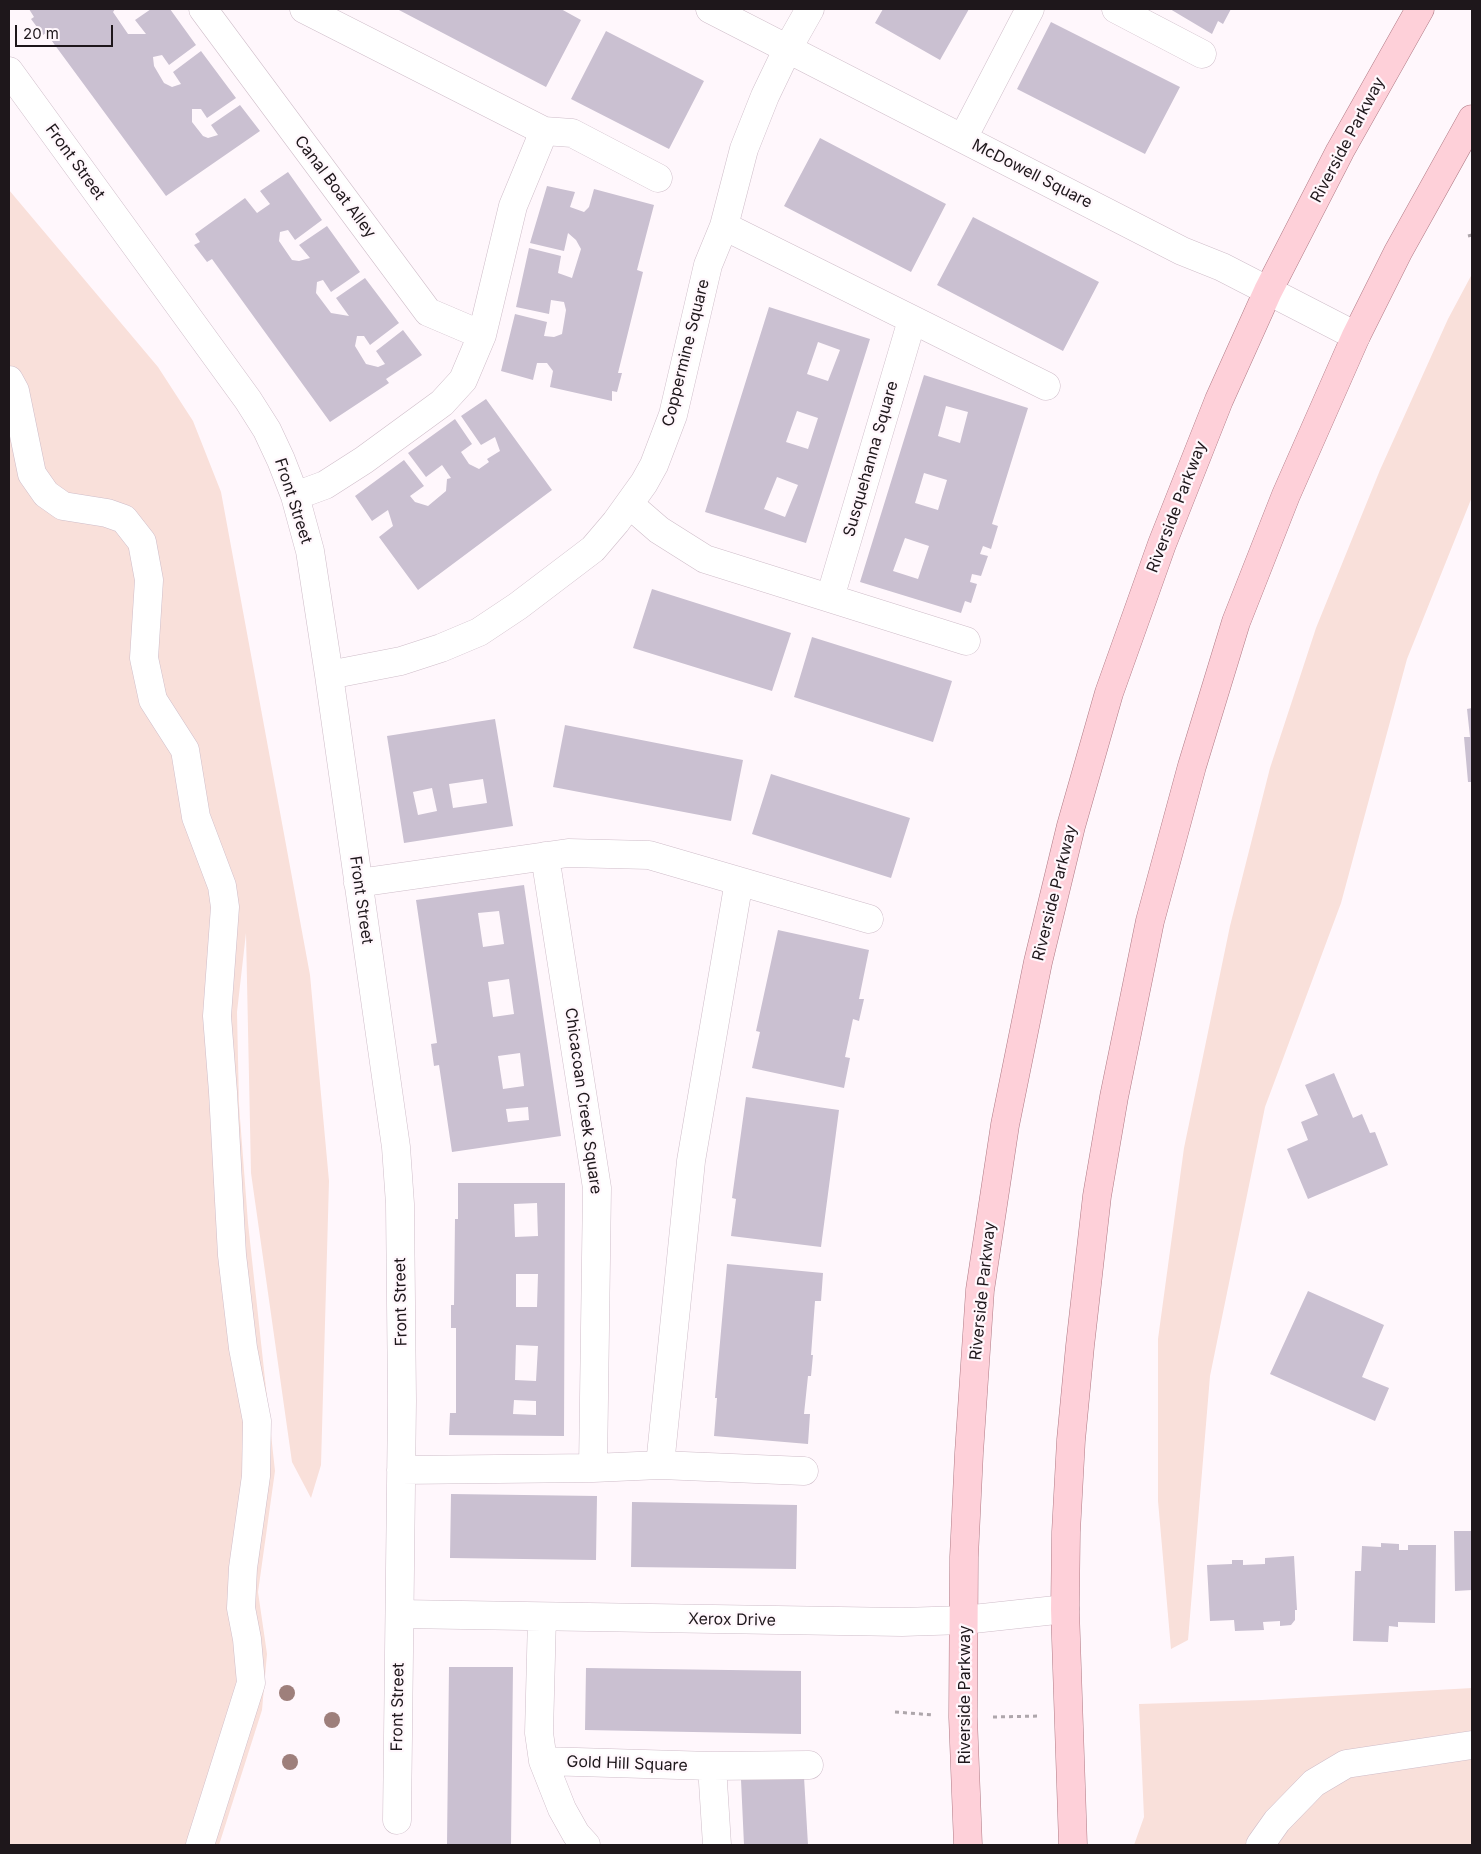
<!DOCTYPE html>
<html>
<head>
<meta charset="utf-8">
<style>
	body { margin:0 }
	#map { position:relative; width:1481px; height:1854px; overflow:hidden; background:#fff7fc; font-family:Inter,sans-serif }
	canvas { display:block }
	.frame { position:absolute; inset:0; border:10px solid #1e171b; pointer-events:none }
	.scale { position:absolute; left:15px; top:25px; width:98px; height:22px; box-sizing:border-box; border:2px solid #1e171b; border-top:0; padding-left:6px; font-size:15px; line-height:18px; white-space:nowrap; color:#1e171b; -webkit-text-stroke:4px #fff7fc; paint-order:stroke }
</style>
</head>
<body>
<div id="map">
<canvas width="1481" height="1854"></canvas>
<div class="frame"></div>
<div class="scale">20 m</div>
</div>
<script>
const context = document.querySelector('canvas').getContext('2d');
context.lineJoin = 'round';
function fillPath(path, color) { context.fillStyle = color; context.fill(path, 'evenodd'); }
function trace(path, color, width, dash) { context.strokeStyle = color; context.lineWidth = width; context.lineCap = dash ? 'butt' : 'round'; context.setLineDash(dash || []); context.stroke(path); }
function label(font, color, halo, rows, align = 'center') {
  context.font = font + ' Inter,sans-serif'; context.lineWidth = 4.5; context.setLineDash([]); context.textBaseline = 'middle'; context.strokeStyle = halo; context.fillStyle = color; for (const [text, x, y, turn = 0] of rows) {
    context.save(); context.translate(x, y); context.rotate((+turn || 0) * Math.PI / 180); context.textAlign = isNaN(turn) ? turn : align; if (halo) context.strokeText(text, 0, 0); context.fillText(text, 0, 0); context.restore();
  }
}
fillPath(new Path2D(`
	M9,190l149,177 35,54 28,71 89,483 19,206 -8,284 -10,33 -19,-36 -41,-289 -5,-240 -9,79 2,93 9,118 27,248 -17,121 9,62 -5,56 -43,135h-210z
	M1472,274v223l-65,162 -66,244 -76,204 -55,269 -22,264 -17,9 -13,-148v-162l26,-191 46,-222 40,-158 46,-140 64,-158 68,-151z
	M1472,1688v157h-338l10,-28 -5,-113 123,-4z`), '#f9e0da');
fillPath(new Path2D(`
	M29,9h86l-2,3 15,22h18l-11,-14 16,-11h19l26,36 -27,20 -7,-10 -9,2 1,9 10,17 8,4 9,-3 -8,-12 28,-21 35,47 -29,20 -6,-9h-9v13l11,14 5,2 10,-3 -7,-10 29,-20 20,26 -94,65 -120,-163 -3,2 -12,-16 3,-2z
	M397,9h164l20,11 -35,67z
	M883,9h86l-29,51 -65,-37z
	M1170,9h61l-8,15 -5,-3 -6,13z
	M1051,22l129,65 -35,67 -128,-65z
	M606,31l98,50 -35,68 -98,-50z
	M820,138l126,66 -35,68 -127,-66z
	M288,172l34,48 -27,20 -7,-10 -8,2 -1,9 13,19 7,1 11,-3 -11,-13 28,-19 33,46 -29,20 -8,-12 -6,2 -1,11 15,20 18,3 -13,-18 29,-20 34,45 -29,22 -6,-9h-7l-2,10 11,18 12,3 7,-3 -9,-13 27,-21 19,25 -36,24 3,4 -59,39 -118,-163 -5,3 -13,-17 6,-3 -5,-8 50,-36 12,15 13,-9 -10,-13z
	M547,186l28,6 -5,15 14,5 5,-5 5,-18 60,16 -17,65 6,2 -25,101h4l-5,19 -5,-1v10l-62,-14 3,-16 -6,-8h-10l-4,17 -32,-9 14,-57 32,8 -3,14 10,1 8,-3 4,-24 -2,-8 -13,-2 -2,14 -33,-7 13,-59 32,8 -3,17 14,5 9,-29 -5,-9 -8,-7 -4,18 -34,-8z
	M973,217l126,65 -36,69 -126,-66z
	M769,307l101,32 -64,204 -101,-31zM818,342l22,8 -12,31 -21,-7zM797,411l21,7 -10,31 -22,-7zM777,477l21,8 -13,32 -21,-8z
	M924,375l104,33 -36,116 6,2 -7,23 -8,-3 -3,8 8,2 -7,20 -9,-2 -2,8 7,2 -6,19 -6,-2 -4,12 -101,-31zM946,406l22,6 -8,31 -22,-7zM924,473l23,7 -9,30 -23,-7zM905,538l24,8 -11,33 -25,-8z
	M486,399l66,91 -134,100 -39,-53 14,-11 -5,-16 -16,11 -17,-25 49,-36 20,26 -14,10 5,6 13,4 18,-15 1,-12 4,-1 -9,-13 -16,12 -18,-24 47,-34 17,25 -11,8 8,12 10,5 10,-7 -2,-3 13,-8 -5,-14 -14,8 -20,-29z
	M652,589l139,44 -19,58 -139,-43z
	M812,637l140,44 -19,61 -139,-45z
	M1472,708v74h-4l-4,-45h6l-3,-28z
	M495,719l18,107 -109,17 -17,-107zM483,779l4,24 -34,5 -4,-24zM432,788l5,23 -19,4 -5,-23z
	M565,725l178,35 -12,61 -178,-34z
	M771,774l139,44 -19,60 -139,-44z
	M524,885l37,251 -109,16 -13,-87 -5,1 -3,-22 6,-1 -21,-143zM499,911l5,33 -21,3 -5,-34zM509,979l5,35 -21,3 -5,-35zM520,1053l4,33 -21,3 -5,-33zM528,1107l1,13 -21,2 -2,-13z
	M778,930l91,20 -10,49h5l-5,22 -6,-2 -8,38 5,1 -6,30 -92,-20 8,-36 -4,-1z
	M1334,1073l19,45 9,-4 8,19 5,-1 13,33 -80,34 -21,-50 21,-9 -7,-18 17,-7 -13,-30z
	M746,1097l93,13 -18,137 -90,-11 5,-37 -4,-1z
	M458,1183h107l-1,253 -115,-1 1,-22h6v-85h-5v-23h3l1,-86h3zM537,1203l1,33 -23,1 -1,-33zM516,1274h22l-1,33h-21zM516,1345l22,1 -2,35 -21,-1zM514,1400l22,1v14l-23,-1z
	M727,1264l96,9 -2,28h-6l-4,54h2l-2,21h-3l-4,38h6l-2,30 -94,-8 3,-38h-2z
	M1308,1291l76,34 -22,52 27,11 -14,33 -105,-47z
	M451,1494l146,2 -1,64 -146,-2z
	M632,1502l165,3 -1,64 -165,-2z
	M1454,1531h18v59l-17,1z
	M1381,1543l18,1v6h9v-5h28l-1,78 -37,-1v5l-9,-1 -1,16 -35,-1 2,-70h6l1,-25 19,1z
	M1294,1556l3,54h-2v10l-4,5 -11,1v-5l-17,1 1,8 -29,1 -1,-11 -24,1 -3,-56 25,-1v-4h11v5l22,-1v-6z
	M449,1667h64l-2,178h-64z
	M586,1668l215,3v63l-216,-4z
	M804,1777l4,68h-64l-3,-65z`), '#cac0d1');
const minor = new Path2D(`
	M203,9l225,303 54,23
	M304,9l240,122 28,2 86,45
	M710,9l472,242 40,16 134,69
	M1116,9l86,45
	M9,71l239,329 19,30 14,30 14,36 15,55 19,124 67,472 4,57 2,197 -5,419
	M963,138l67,-129
	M724,226l322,160
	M9,380l6,11 17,83 14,20 17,12 44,7 17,6 18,23 7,38 -5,78 9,42 32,50 11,67 26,69 3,21 -8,109 6,76 9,163 11,93 14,73 -1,55 -13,92 -2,40 6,31 4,44 -51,162
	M295,496l30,-11 39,-25 78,-57 21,-23 19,-45 31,-129 31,-75
	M629,504l30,26 46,29 261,82
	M830,598l82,-278
	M329,675l72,-14 40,-13 38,-16 39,-26 75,-57 23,-27 28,-39 10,-18 19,-50 35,-150 16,-39 20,-77 21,-53 23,-48 22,-39
	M545,856l52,332 -4,280
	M358,883l210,-30 81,2 220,64
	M660,1465l31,-304 48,-280
	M401,1470l192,-2 67,-3 144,6
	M400,1614l502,8 62,-2 101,-11
	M542,1617l-3,116 4,28 19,48 14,25 10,11
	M543,1761l169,5 97,-1
	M712,1766l5,79
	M1260,1845l17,-24 37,-38 32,-19 126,-19`);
const major = new Path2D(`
	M968,1845l-5,-128 1,-160 5,-104 11,-163 25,-165 33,-163 33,-136 38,-133 53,-149 57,-144 49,-109 72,-140 80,-142
	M1073,1845l-8,-236 1,-77 5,-92 9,-94 17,-150 17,-99 36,-176 42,-155 44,-144 50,-127 70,-159 42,-84 74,-133`);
trace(minor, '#cfbdc9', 29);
trace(major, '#b07b86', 29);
trace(new Path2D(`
	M1468,236l4,-1
	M895,1712l39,3
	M993,1717l46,-1`), '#aea6ab', 3, [4, 4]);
trace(minor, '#fff', 28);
trace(major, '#fed0d9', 28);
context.fillStyle = '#9e7f7b';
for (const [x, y] of [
	[287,1693],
	[332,1720],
	[290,1762]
]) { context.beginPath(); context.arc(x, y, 8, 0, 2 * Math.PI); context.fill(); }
label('16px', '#1e171b', '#fff7fc', [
	["Riverside Parkway",1348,140,-62],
	["Front Street",75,162,54],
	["McDowell Square",1032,174,27],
	["Canal Boat Alley",335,187,53],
	["Coppermine Square",686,353,-76],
	["Susquehanna Square",871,459,-74],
	["Front Street",293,501,72],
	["Riverside Parkway",1177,507,-69],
	["Riverside Parkway",1055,893,-76],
	["Front Street",361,900,82],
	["Chicacoan Creek Square",583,1101,82],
	["Riverside Parkway",983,1291,-84],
	["Front Street",401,1302,-91],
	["Xerox Drive",732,1620,1],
	["Riverside Parkway",965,1695,-90],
	["Front Street",398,1707,-89],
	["Gold Hill Square",627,1764,2]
]);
</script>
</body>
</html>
